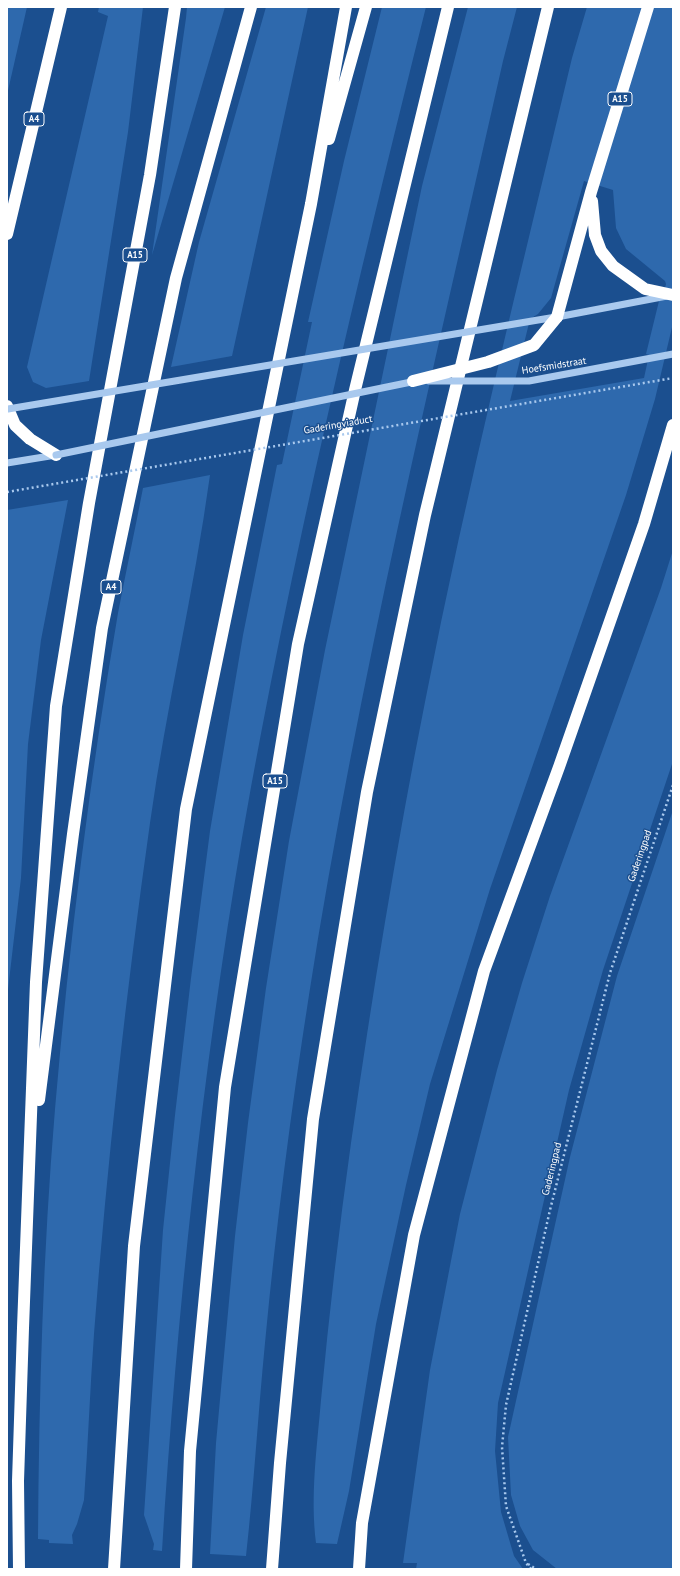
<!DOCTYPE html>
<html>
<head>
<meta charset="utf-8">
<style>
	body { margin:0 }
	#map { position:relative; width:680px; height:1576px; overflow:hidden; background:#1b4f8f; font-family:"PT Sans",sans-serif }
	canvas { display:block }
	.frame { position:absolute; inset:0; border:8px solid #fff; pointer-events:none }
</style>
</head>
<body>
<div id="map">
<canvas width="680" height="1576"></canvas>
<div class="frame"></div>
</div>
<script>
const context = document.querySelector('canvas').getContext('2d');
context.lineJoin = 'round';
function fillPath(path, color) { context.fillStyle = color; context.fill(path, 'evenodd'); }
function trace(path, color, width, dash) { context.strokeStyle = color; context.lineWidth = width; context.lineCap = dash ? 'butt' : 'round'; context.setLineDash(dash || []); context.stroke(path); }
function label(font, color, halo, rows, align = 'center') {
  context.font = font + ' "PT Sans",sans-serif'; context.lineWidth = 3; context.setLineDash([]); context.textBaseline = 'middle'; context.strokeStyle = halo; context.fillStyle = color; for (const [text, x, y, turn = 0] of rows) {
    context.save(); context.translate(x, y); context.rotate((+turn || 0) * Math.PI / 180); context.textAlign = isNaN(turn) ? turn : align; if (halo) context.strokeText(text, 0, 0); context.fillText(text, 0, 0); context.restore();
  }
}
fillPath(new Path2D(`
	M7,7h20l-20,88z
	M99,7h44l-15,125 -39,249 -43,7 -13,-6 -6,-15 81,-351 -10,-4z
	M187,7h38l-73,248 34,-237z
	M266,7h42l-76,349 -61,11 28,-125z
	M382,7h44c-69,275 -135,551 -184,831 -40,236 -65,474 -80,713l-9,-1 1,-6 -10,-29 19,-285 12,-115 16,-137 19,-147 33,-196 34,-170 5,-1 30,-142h-4l36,-161z
	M468,7h49l-14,54c-70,310 -145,620 -194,934 -18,115 -33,232 -44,348 -7,71 -11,142 -19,213l-36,-2 6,-111 19,-207 13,-113 18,-135 23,-147 36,-191 97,-464z
	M587,7h86v316l-18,76 -29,96 -136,394 -60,195 -24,101 -30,139 -27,167 -12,53 -21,-1c-6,-47 1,-96 5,-143 8,-86 18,-171 30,-257 21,-147 45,-295 74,-441 42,-216 96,-430 147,-644zM584,181l29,9 3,38 10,21 39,32 1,3 -4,16 -3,1 -13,53 3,1 -5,23 -134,23 20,-82 8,-5 13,-16z
	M210,475c-16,117 -44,232 -60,348 -24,170 -43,340 -56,511 -4,55 -6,110 -10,166l-7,24 -5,11 1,9 -24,-1v-3l-11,-1c1,-144 5,-287 17,-430 14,-166 35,-332 63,-496 8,-42 17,-83 25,-125z
	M68,500l-27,140 -13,104 -7,134 -14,120v-488z
	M673,550v211l-70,209 -34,120 -71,313 -3,48 6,61 13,44 9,13h-107l1,-6h-14l27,-193 30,-156 37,-144 25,-87 28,-87 111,-308z
	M673,810v759h-116l-24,-19 -13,-24 -9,-31 -3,-58 62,-280 47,-181z`), '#2e69ad');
trace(new Path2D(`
	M528,1564l8,5
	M531,1569l-5,-6 -20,-57 -4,-59 4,-42 44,-195 60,-237 63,-188`), '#a9c9ee', 2.5, [2, 3]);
trace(new Path2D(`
	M557,317l110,-21
	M7,463l49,-8`), '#a9c9ee', 7);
trace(new Path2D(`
	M329,139l37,-132
	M592,201l3,34 6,16 12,15 32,23 28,6
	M7,234l54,-227
	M557,317l34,-125 57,-185
	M7,406l8,19 15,14 26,16
	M39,1100l34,-266 29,-206 74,-350 75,-271
	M19,1569l-1,-88 5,-153 13,-346 20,-276 33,-203 61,-328 25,-168
	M114,1569l20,-323 52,-437 125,-605 35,-197
	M186,1569l4,-118 35,-364 73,-443 57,-254 93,-383
	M272,1569l8,-106 33,-344 54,-327 58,-277 123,-508
	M359,1569l3,-46 52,-288 70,-264 75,-204 85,-243 29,-99`), '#fff', 12);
trace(new Path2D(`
	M7,492l666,-114`), '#a9c9ee', 2.5, [2, 3]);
trace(new Path2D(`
	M429,381h100l144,-27
	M8,409l548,-92
	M56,455l360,-74`), '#a9c9ee', 7);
trace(new Path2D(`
	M413,381l75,-19 46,-17 23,-28`), '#fff', 12);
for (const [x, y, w] of [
	[620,99,24],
	[34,119,20],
	[135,255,24],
	[111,587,20],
	[275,781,24]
]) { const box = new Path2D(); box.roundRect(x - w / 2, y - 7, w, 14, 3); context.fillStyle = '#1b4f8f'; context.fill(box); trace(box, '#fff', 1); }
label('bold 9px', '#fff', null, [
	["A15",620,99],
	["A4",34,119],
	["A15",135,255],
	["A4",111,587],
	["A15",275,781]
]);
label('10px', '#fff', '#1b4f8f', [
	["Hoefsmidstraat",554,366,-9],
	["Gaderingviaduct",338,425,-10],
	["Gaderingpad",640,856,-71],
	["Gaderingpad",552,1169,-76]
]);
</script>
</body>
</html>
